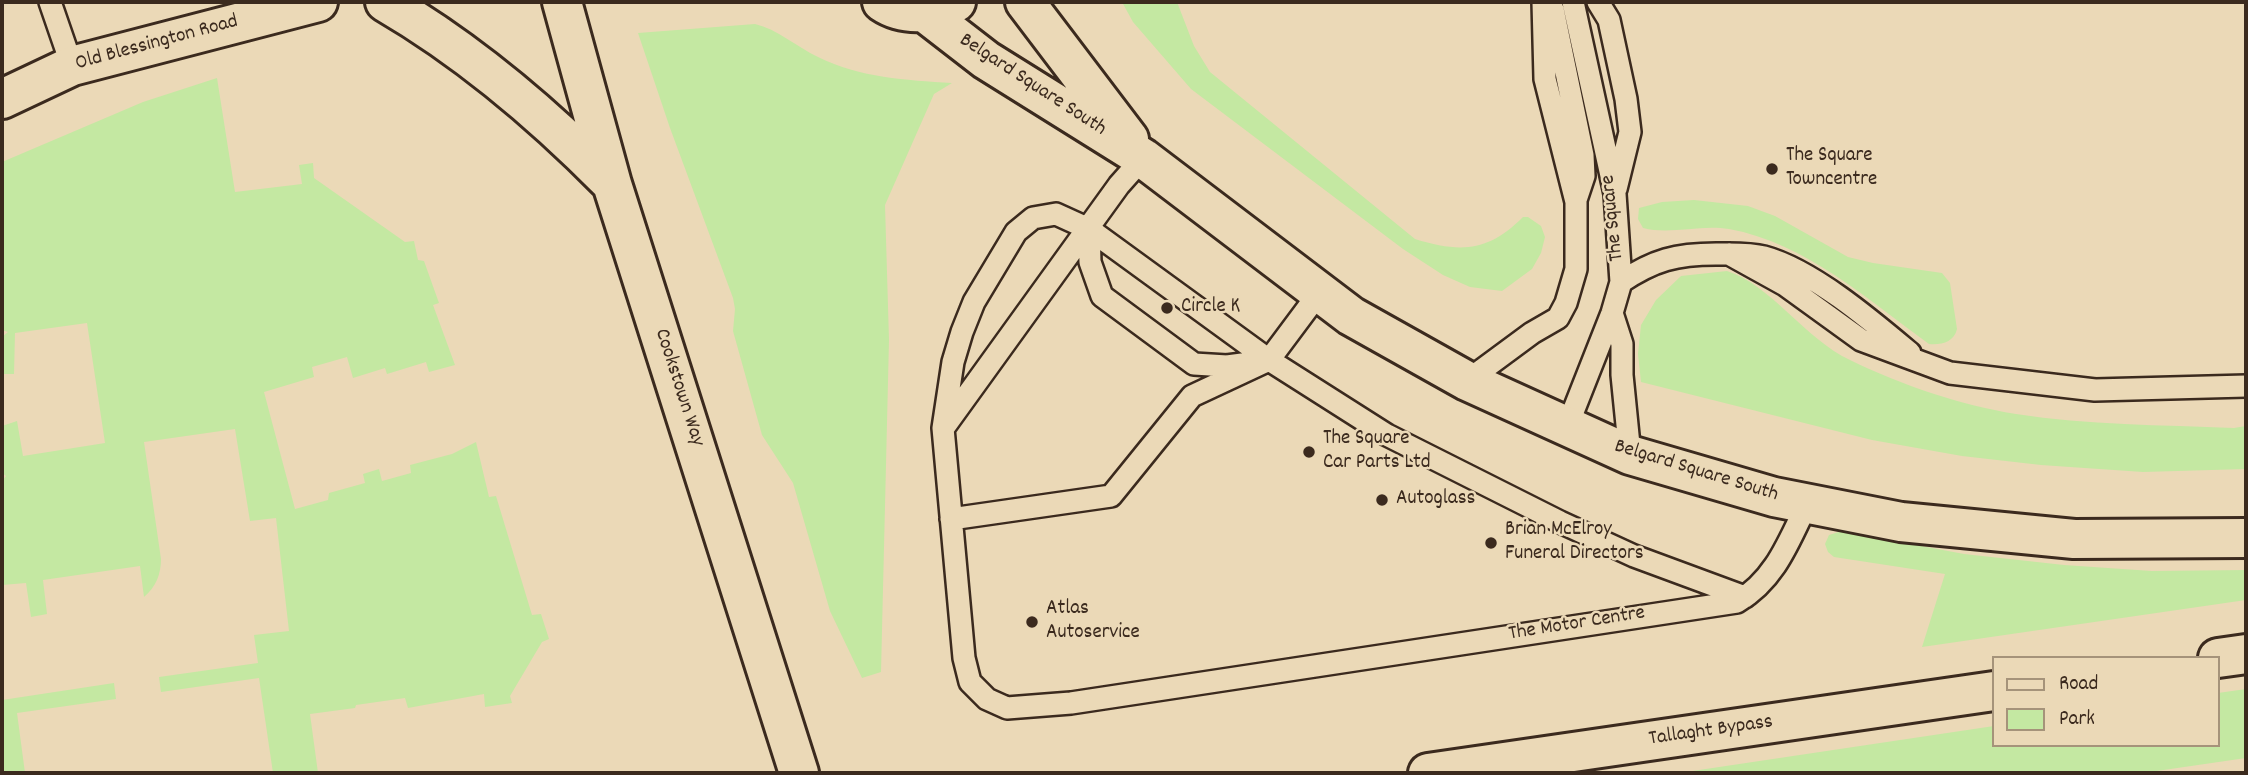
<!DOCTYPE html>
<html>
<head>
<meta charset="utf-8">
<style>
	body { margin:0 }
	#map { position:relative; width:2248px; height:775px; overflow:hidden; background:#ebd9b7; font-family:Dekko,sans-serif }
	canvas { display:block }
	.frame { position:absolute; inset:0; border:4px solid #3b2a1e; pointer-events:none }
	.legend { position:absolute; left:1992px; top:656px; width:228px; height:91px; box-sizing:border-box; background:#ebd9b7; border:2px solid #a5937a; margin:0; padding:9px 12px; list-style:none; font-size:21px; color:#3b2a1e }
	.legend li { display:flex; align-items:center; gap:14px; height:35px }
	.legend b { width:35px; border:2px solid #a5937a }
</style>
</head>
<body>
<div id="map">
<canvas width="2248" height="775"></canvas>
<div class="frame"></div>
<ul class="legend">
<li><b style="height:9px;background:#ebd9b7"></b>Road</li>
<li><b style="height:19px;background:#c4e8a2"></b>Park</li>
</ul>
</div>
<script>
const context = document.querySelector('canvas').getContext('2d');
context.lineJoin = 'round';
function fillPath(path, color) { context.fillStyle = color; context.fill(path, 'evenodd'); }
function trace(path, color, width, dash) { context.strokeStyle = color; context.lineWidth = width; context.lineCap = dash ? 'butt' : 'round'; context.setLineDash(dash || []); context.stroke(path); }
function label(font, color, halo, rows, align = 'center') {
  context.font = font + ' Dekko,sans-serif'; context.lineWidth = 5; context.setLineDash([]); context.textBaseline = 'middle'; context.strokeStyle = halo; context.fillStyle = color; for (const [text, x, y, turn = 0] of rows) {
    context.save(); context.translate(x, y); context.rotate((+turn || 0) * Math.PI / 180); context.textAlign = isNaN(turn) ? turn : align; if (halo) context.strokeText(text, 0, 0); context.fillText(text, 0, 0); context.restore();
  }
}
fillPath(new Path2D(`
	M1122,2h55l17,44 16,26 205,167c46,14 73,13 108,-22h5l13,9 4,11 -4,16 -9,16 -30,22 -32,-4 -27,-12 -40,-26 -212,-160 -58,-67z
	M755,24c22,5 42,23 63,33 43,21 87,23 134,26l-18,11 -49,111 4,135 -8,332 -19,6 -32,-67 -37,-128 -31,-48 -29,-104 2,-22 -2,-11 -63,-170 -32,-95z
	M217,78l18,114 67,-8 -3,-19 14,-2 1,15 91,64 9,-1 4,19 6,1 15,42 -6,2 22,60 -26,7 -3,-10 -39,12 -2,-6 -32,10 -6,-21 -35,10 2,10 -50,15 31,117 33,-9 1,-7 36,-10 -2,-9 16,-5 3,12 29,-8 -1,-8 42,-11 24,-12 13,55 7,-1 36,119 9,-1 8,25 -7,3 -32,54 2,7 -27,4 -1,-13 -76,14 -3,-10 -49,7 -1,3 -45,6 8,59h-45l-14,-95 -98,14 -2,-15 99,-14 -4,-28 35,-4 -13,-113 -26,3 -15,-92 -91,13 17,117c0,15 -5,28 -17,38l-4,-31 -97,14 4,34 -16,3 -5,-34 -24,2v-104l4,-5 -4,-3v-47l15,-5 6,35 82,-13 -18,-120 -72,10 -1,41h-12v-37l6,-5 -6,-2v-168l141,-60z
	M1694,200l54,6 27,10 73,41 25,6 69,10 8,10 7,46c-3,13 -15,16 -28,15 -61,-44 -123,-101 -200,-115 -29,-5 -58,6 -86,-1l-5,-9 1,-11 23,-6z
	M1727,271c43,13 78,68 123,89 52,25 109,45 166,54 72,11 145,11 218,14l12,-2v43l-103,3 -102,-7 -79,-9 -90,-16 -231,-58 -3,-28 3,-29 15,-25 25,-24z
	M1842,531l122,23 100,11 88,6 94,-1v30l-324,47 23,-73 -111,-17 -6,-5 -3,-8 4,-9z
	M114,683l2,16 -99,14 8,60h-23v-73z
	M2246,689v69l-103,15h-464l315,-47v19h224v-52z`), '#c4e8a2');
const service = new Path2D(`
	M50,2l22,64
	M1598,2l11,18 17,79 4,33 -14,57
	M1553,9l30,146 1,21 -8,24
	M1089,229l1,33 12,34 92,68 33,2 23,-3
	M1729,254l56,31 76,55 89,33 145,17 151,-4
	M1621,282c33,-22 55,-28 95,-28 15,0 33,-1 48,3 48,13 108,64 146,96
	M1612,313l10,31v31l8,80
	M1467,381l65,-48 26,-15 8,-15 10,-34v-67l-31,-123 -2,-77
	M945,426l174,-241 24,-27
	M1567,427l45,-114 9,-31 -6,-88 -42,-192
	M951,519l160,-23 81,-100 77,-36 50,-67
	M1745,597l-111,-41 -74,-34 -173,-87 -118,-75 -180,-131 -33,-15 -23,4 -17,14 -42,70 -12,30 -9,30 -10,66 21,230 6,24 17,17 20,9 64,-5 666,-101c38,-22 52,-61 70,-98`);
const tertiary = new Path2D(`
	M385,2c84,49 157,111 225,180
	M562,2l50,182 187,589
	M882,2c22,15 52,12 74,0
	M1025,2l104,137
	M924,12l62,48 157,98 208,158 116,65 163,74 144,42 127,25 173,17 172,-1
	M2,99l70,-33 246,-64`);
const primary = new Path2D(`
	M2218,658l28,-4
	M1428,773l566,-82`);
trace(service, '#3b2a1e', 26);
trace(tertiary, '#3b2a1e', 44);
trace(primary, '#3b2a1e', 44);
trace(service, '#ebd9b7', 21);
trace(tertiary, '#ebd9b7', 38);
trace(primary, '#ebd9b7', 38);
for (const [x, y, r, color] of [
	[1772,169,7,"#3b2a1e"],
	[1167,308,7,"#3b2a1e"],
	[1309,452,7,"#3b2a1e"],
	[1382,500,7,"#3b2a1e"],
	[1491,543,7,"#3b2a1e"],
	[1032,622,7,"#3b2a1e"]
]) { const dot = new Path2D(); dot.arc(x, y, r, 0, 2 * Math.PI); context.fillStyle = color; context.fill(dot); trace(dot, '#ebd9b7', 2.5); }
label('21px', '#3b2a1e', '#ebd9b7', [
	["Old Blessington Road",157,44,-15],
	["Belgard Square South",1032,86,33],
	["The Square",1614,218,-96],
	["Cookstown Way",678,388,72],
	["Belgard Square South",1696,472,17],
	["The Motor Centre",1577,625,-9],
	["Tallaght Bypass",1711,732,-8]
]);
label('21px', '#3b2a1e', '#ebd9b7', [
	["The Square",1786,157],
	["Towncentre",1786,181],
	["Circle K",1181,308],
	["The Square",1323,440],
	["Car Parts Ltd",1323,464],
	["Autoglass",1396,500],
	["Brian McElroy",1505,531],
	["Funeral Directors",1505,555],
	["Atlas",1046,610],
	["Autoservice",1046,634]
], 'left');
</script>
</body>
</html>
